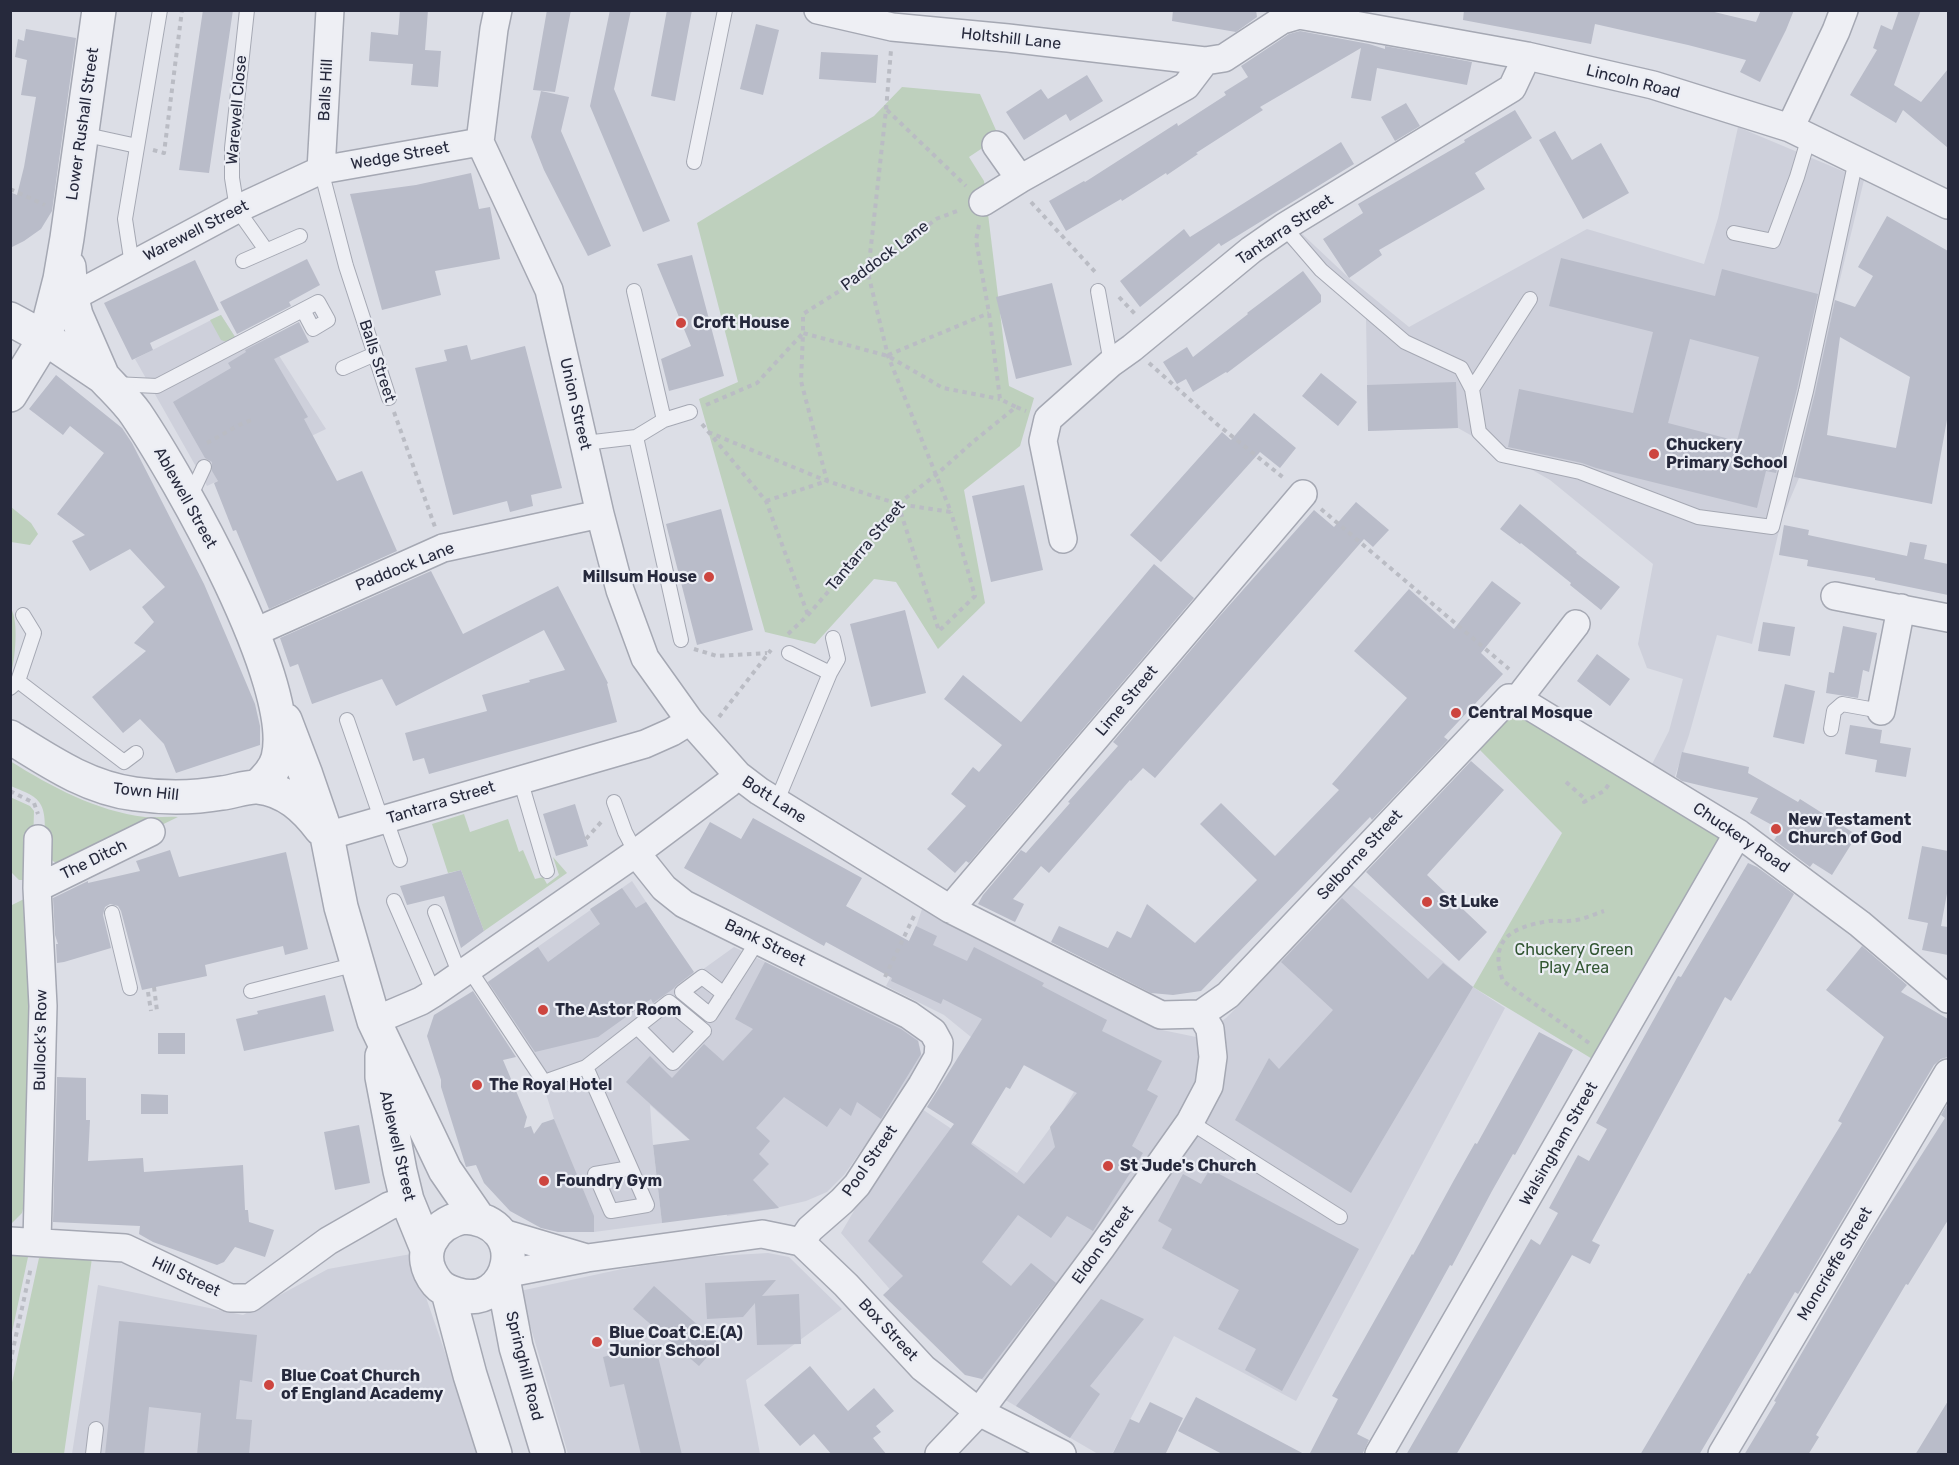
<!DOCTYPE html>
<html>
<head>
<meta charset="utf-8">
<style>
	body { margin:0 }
	#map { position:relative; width:1959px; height:1465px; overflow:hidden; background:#dcdee6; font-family:Rubik,sans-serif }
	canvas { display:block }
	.frame { position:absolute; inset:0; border:12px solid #26293c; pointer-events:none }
</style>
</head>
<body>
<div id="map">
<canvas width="1959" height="1465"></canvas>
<div class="frame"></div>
</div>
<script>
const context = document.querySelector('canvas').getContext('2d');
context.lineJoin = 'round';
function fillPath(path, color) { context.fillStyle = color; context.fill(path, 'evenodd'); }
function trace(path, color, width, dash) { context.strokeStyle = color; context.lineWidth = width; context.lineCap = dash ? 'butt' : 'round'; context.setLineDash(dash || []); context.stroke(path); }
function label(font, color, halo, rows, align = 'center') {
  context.font = font + ' Rubik,sans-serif'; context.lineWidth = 4.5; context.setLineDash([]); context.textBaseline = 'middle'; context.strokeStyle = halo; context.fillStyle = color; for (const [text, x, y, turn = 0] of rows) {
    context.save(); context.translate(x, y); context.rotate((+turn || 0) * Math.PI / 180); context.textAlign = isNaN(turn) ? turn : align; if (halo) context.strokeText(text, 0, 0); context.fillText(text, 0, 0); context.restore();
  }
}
fillPath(new Path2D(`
	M1738,127l126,53 -29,120 -36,178 -17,40 -30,126 -35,-9 -28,100 -16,47 -24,-12 20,-39 14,-52 -36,-11 -9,-24 15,-80 -103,-84 -92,-52 -90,3 -2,-114 -83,-77 16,-9 50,47 60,49 178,-98 117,35 14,-46z
	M221,315l16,25 23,-14 66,103 -119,57 -72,-127z
	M632,881l63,94 39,-28 183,87 6,29 -79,112 -17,17 -21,9 -39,9 -40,6 -7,-49 -70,-62 3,40 9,78 -68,9 -40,-113 -21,-66 -47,-70z
	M1349,882l124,105 32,21 -209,393 -122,-65 -62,118h-14l-96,-56 -95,-89 -66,-76 75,-128 101,68 45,-61 12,-20 -103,-55 -27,-22 -58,-29 30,-59 6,-18 240,121 39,8 25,-20 21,-21z
	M768,1253l21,4 53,52 -96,71 14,74h-192l-48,-163 102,-22 77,-12z
	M411,1254l69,200h-408l26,-169 145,30 85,-46z`), '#ced0db');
fillPath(new Path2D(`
	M902,87l78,7 19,43 -30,20 15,24 25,205 25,12 -14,48 -56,44 21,113 -47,46 -42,-67 -22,-3 -59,65 -50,-12 -66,-233 39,-17 -41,-159 177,-107z
	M221,315l16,25 -8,3 -8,-3 -11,-20z
	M11,507l20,16 7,11 -8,11 -19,-3z
	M11,609c8,11 4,52 0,64z
	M1508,707l222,127 -131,229 -126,-76 89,-154 -86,-87z
	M10,761c42,26 86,50 135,56 11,1 22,-1 33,0l-29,14 -89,33c-26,-6 -7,-44 -21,-62 -5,-8 -20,-12 -28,-16z
	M10,797l20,9 4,5 -2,69h-13l-7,-7z
	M464,814l6,18 38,-13 11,33 4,-2 12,29 8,-2 4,7 12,-9 -6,-18 14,16 -83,58 -23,-61 -13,3 -16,-49z
	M24,899l8,106 -1,61 -8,143 -1,4 -12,12v-319z
	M11,1251l12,1 5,5 -17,80z
	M39,1258h53l-28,196h-53v-67z`), '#bed0bd');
fillPath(new Path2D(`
	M203,10h30l-24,163 -30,-3z
	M400,10h28l-3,40 16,1 -3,36 -27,-2 2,-21 -44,-3 2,-29 27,3z
	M547,10h24l-16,82 -22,-2z
	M610,10h21l-17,79 56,132 -27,11 -53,-126z
	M667,10h25l-17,91 -24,-5z
	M1173,10h83l1,7 -21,15 -64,-11z
	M1464,10h242l50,12 5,-12h33l-8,20 -26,52 -20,-10 6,-12 -58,-15 -93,-21 -4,20 -128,-24z
	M1899,10h22l-27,75 27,17 27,-33v79l-45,-38 -7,13 -46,-28 27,-45 -4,-2 8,-23 11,5z
	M756,24l23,6 -16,65 -23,-6z
	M26,29l50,9 -24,173 -11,18 -17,12 -14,7v-56l7,3 7,-28 12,-70 -15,-2 6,-35 -12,-3 3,-18 6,2z
	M1300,31l69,13 16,5v-3l87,16 -5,23 -90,-17 -6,33 -20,-3 10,-50 -101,59 3,3 -67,43 2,1 -31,21 -1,-2 -44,28 -1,-2 -55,32 -17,-30 35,-20 1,1 92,-59 1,3 48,-31 -2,-3 24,-15 -7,-11 48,-32z
	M821,52l57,3 -2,28 -57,-4z
	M1087,75l16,26 -33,20 -4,-7 -42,26 -18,-28 35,-23 7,10z
	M541,91l28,6 -8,34 50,115 -23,10 -44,-86 -13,-33z
	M1406,103l14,23 -25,15 -14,-24z
	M1515,110l17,28 -57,35 10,16 -106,61 3,5 -33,23 -26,-39 40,-26 -5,-9 107,-62 -1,-2z
	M1555,131l17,29 29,-17 28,50 -46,26 -44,-79z
	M1341,142l13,22 -133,82 -2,-3 -79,64 -20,-26 64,-52 6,8z
	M471,173l8,36 11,-2 10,52 -65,12 6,24 -59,15 -32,-116 66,-9z
	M1887,216l61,35v163l-16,90 -138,-27 21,-84 20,-93 20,7 18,-31 -15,-9zM1840,337l70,40 -14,71 -69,-13z
	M692,255l32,121 -55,15 -8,-32 30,-13 -34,-82z
	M1561,258l154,38 7,-27 96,25 -21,95 -21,84 -10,-2 -9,37 -161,-40 -14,-5 -74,-16 11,-58 114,24 20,-81 -104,-26zM1690,339l69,18 -22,84 -69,-18z
	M307,259l13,26 -31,17 2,4 -54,28 -17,-32z
	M195,260l24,50 -69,33 3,7 -21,10 -28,-57z
	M1303,271l18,24v7l-94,71 -1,-1 -33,20 -7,-13 -9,5 -14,-22 24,-15 6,10 55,-43 -1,-1z
	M1052,283l20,82 -56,14 -20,-82z
	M299,322l10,20 -35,17 34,58 -4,2 33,62 25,-10 35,80 -128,58 -33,-79 -3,1 -19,-48 4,-2 -6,-10v-9l-7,-4 -32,-56 58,-34 -3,-5 18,-11 -1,-2z
	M467,345l4,15 54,-14 37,142 -31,7 2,11 -23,6 -3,-11 -54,14 -38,-147 32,-7 -3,-11z
	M1321,373l36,29 -19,24 -36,-30z
	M56,375l66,53 10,15 72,141 27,63 24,57 5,22v19l-84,28 -12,-29 -24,-25 -17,14 -31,-36 54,-46 -12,-8 20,-21 -12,-15 23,-20 -35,-38 -40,22 -18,-30 13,-6 -28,-21 47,-61 -34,-27 -7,9 -34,-26z
	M1456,382l2,46 -90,3 -1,-46z
	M1254,413l42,35 -16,20 -20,-16 -99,110 -31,-27 92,-103 9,8z
	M1024,485l19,85 -52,12 -19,-86z
	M1356,502l33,28 -16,17 -9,-8 -209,239 -12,-10 -12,13 -1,-1 -81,93 -8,-7 -28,33 11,5 -9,18 -37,-18 5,-9 38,-45 5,3 44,-50 -2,-1 50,-56 -5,-4 105,-124 96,-108 20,17z
	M1520,504l57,48 -1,1 44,34 -19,23 -31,-25 1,-2 -50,-40 -1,1 -20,-15z
	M721,509l32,121 -56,15 -31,-121z
	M1784,525l25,5 -1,5 99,21 3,-14 17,3 -3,14 24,5v31l-73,-15v-2l-68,-12 1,-6 -29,-5z
	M1154,564l40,34 -225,265 -3,-2 -11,12 -28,-24 39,-43 -15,-12 22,-27 6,5 23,-27 -58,-46 19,-24 58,47z
	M431,571l32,63 95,-48 50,97 -1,1 10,38 -188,52 -5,-16 -11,3 -8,-28 82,-22 -5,-16 48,-13 -1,-2 36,-10 -21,-40 -148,76 -14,-27 -70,25 -14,-40 -8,3 -10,-29z
	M1492,581l29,22 -40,50 22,21 -59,63 4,3 -76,80 -2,-3 -169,174 -28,4 -22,-2 -100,-51 8,-16 49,22 9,-17 14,7 16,-34 48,39 62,-63 -57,-56 21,-21 54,53 64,-66 -7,-6 75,-86 -53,-47 55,-62 45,40z
	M905,610l21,83 -55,14 -21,-83z
	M1763,622l32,5 -5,29 -32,-5z
	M1843,626l34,7 -8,39 -6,-2 -5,28 -32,-5 3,-21 5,1z
	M1597,654l33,25 -20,27 -33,-25z
	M1785,684l30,7 -11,53 -31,-7z
	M1850,725l32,5 -2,13 31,5 -5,29 -31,-5 2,-12 -32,-6z
	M1682,752l67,15 -1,6 50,29 2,-3 57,36 -25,40 -19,-12 -3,4 -36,-27 7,-10 -31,-17 8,-15 -43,-9 -33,-8 -6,-4z
	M1471,761l33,29 -77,85 60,57 -28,29 -93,-89z
	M575,804l13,42 -32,10 -13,-42z
	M753,818l109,60 -16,28 63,35 7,-15 21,10 -4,9 34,16 7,-14 70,36 -2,3 65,34 -5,11 60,30 -15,29 11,6 -26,50 11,7 -50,78 -26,-15 -16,22 -33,-23 -36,47 29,24 20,-23 25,20 -74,96 -17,-4 -82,-80 20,-19 -35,-35 86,-117 -27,-17 55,-88 -39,-20 -2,5 -50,-23 1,-3 -66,-36 -2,4 -140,-78 26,-46 31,17zM1024,1065l53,28 -27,34 5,20 -31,37 -53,-40 35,-57 4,2z
	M1922,846l26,5v37l-7,38 7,1v28l-26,-5 6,-27 -20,-4z
	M170,850l9,27 107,-25 22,97 -23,6 -2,-9 -78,19 2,11 -65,14 -21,-79 -3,-5 -8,-2 -5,3 -2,8 8,33 -47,14 -7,1 -1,-19h2l-3,-9 -2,-37 35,-17v2l52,-12 -4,-10z
	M1748,863l9,4 37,27 -63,107 -6,-4 -133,244 8,4 -10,19 -18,-9 -116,200h-50l125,-216 9,6 18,-32 -9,-5 29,-53 11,6 18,-32 -11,-6 82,-147 3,1z
	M461,870l23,61 -23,17 -17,-52 -37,9 -7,-19z
	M622,888l14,20 10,-6 48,70 -17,13 -4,4 -20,14 -2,-4 -53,38 -63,15 -47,-70 50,-35 10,15 52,-38 -10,-15z
	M1342,898l86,81 15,-16 30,24 -122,206 -116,-73 34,-62 10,11 54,-59 -52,-48z
	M1862,946l45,39 -6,7 47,27v38l-7,2 -7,6 -136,229 -3,-2 -96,163h-59l108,-182 2,1 92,-151 -4,-2 46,-84 -58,-47z
	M765,962l136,67 17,12 3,13 -40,65 -24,-17 -6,14 -11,-8 -13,19 -43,-30 -28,31 14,13 -11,13 10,10 -16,16 26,28 -117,15 -9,-78 37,-5 -64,-58 24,-26 22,22 32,-34 19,17 30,-32 -18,-10z
	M473,991l43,66 -13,3 24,57 -3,11 7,-2 3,8 8,-11 12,-4 40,97v16h-36l-17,-4 -31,-17 -26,-28 -8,-18 -10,2 -25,-80v-7l-14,-44 7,-21z
	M325,995l9,36 -90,20 -8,-32 22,-5 -1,-3z
	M1539,1032l34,18 -58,105 -2,-1 -21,37 -40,75 -2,-1 -93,169 12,6 -7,15h-53l29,-56 -6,-3 80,-142 1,1 41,-75 21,-37 2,1z
	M158,1033h27v21h-27z
	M57,1077l29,1v42h4l-2,41 55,-3 1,14 99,-7 2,45h3l1,12 25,8 -9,27 -30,-10 -11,15 -7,3 -64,-23 -14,-8 1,-8 -87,-4z
	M141,1094l27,1v19h-27z
	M1948,1103v117l-40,65 -2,-1 -90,151 3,2 -11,18h-64l32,-53 -2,-1 92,-159 79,-124 -4,-3z
	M359,1125l11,58 -35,7 -11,-58z
	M1210,1169l149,80 -77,142 -37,-21 11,-21 -38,-20 21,-39 -77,-42 10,-19 -14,-8 25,-47 18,10z
	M776,1280l-14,16 37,-2 2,50 -44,1 -2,-42 -12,14 -36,2 -2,-36z
	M654,1286l65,58 -20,22 -66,-57z
	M1101,1299l43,20 -54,67 10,8 -30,44 -54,-32z
	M119,1321l138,14 -5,47 -12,-2 -4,39 16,1 -3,35h-52l4,-42 -52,-6 -5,48h-39z
	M655,1344l27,111h-41l-17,-71 -14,3 -7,-30z
	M810,1366l38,45 26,-23 20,23 -18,15 5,6 -8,6 14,17h-55l-18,-21 -14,12 -36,-41z
	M1196,1397l110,58h-82l-46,-24z
	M1948,1401v54h-33z
	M1150,1402l33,16 -18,37h-53l18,-36 9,4z`), '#b9bcc9');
const service = new Path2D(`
	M247,10l-15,138v30l5,31 29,41
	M82,134l55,12
	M694,162l31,-152
	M321,170l25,96 43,132
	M1287,225l-3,2 37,43 84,72 56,26 11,21 7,43 23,23 78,17 118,45 74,10 34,-136 50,-231
	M1734,233l39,8 24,-64 12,-40
	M243,261l57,-25
	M132,265l-7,-46 35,-209
	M634,291l30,129
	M1098,291l13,72
	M343,368l32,-14
	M114,384l43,2 161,-84 10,18 -15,9 -10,-19
	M1472,389l58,-90
	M636,437l45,203
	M585,443l51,-6 28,-17 26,-8
	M190,497l14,-30
	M789,653l41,20
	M18,681l106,81 12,-9
	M10,688l8,-7 16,-48 -11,-18
	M347,720l35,101
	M1831,729l3,-18 8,-7 39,7
	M520,779l27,92
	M614,802l11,30 11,21
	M776,803l54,-130 8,-14 -5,-21
	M386,820l14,40
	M394,901l40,92
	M435,912l25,63
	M112,913l18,75
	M469,969l75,113 42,-15 61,138 -36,6 -16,-37 35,-6
	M251,991l106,-27
	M724,994l-22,-17 -20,15 28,23c16,-25 33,-50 48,-75
	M586,1067l83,-65 35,29 -31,32 -36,-36
	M1190,1122l150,95
	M93,1454l3,-25`);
const minor = new Path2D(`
	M498,10l-4,19 -14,113 69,148 51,224 20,76 25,68 45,63 48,54 21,16 191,118 211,106 40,-1
	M818,10l74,17 116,11 197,23 19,-3 58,-38 17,-5 228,41 126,29 137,43 158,77
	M1790,128l46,-97 8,-21
	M996,145l24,34
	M321,170l9,-160
	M983,202l37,-23 166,-93 19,-25
	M71,294l9,-1 157,-84 84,-39 159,-28
	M1063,539l-20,-98 5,-22 63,-56 21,-15 119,-98 33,-23 228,-139 15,-32
	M1835,596l113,22
	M253,633l190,-85 157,-34
	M1518,699l58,-75
	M1881,711l20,-103
	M327,836l318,-92 27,-12 18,-11
	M636,853l28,35 20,16 225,111 24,17 6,11 -1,14 -16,28 -65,100 -15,16 -32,28 -9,13
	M37,888l114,-56
	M950,909l353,-415
	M1201,1014l27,-19 281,-297 9,1 220,134 122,91 88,75
	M374,1021l47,-20 13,-8 202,-140 92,-69 10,-9
	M499,1232l84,25
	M10,1241l115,7 105,50h20l78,-57 61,-35 18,-6
	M37,1241l6,-235 -6,-118 1,-49
	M504,1274l83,-16 175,-24 39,8 45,43 77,83 56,44 83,42
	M939,1454l40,-42 122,-164 89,-126 19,-36 4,-29 -3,-28 -9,-15
	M1379,1454l359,-621
	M1722,1454l226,-381`);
const tertiary = new Path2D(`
	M69,267l2,27 5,21 27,62
	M10,319l35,19 58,39c11,12 24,24 33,37 43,64 161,270 142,344 -3,12 -12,21 -21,29
	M10,395l35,-57 15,-59 7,-41 32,-228
	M285,720l21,55 21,61 14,71 33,114 71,149 33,48
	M10,737c40,25 78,51 125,57 28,4 58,4 87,-1 11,-1 25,-7 36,-6 28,3 47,21 63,42
	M382,1056v21l18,94 7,29 20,49
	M464,1217c71,4 47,96 -8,77 -7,-2 -14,-5 -19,-11 -23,-28 -5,-59 27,-66z
	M503,1278l13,69 32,107
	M448,1292l22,83 25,79`);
trace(service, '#a5a8b3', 16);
trace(minor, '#a5a8b3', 30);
trace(tertiary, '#a5a8b3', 36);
trace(new Path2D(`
	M887,110l79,76
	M153,150l11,3 18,-143
	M10,189l35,16
	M1031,202l66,72
	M979,225l-3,15 13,73 11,86 16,8
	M1119,297l17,18
	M888,355l101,-42
	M1149,363l69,62 67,54
	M706,405l51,-22 46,-50v-19l65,-41 68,-54 24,-9
	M394,412l41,115
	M702,424l64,77 42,114
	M708,432l119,49 71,23 53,8 -63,-156 -20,-83 18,-163 5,-60
	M207,443l32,-18 15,-6
	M766,501l61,-20 -26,-100 2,-48 85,23 55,32 57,11
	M898,504l41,127 36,-35 -24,-84
	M1321,509l188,160
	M788,634l20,-19 58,-67 32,-44 39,-30 37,-33 42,-34 10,4
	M694,649l23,7 50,-3
	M719,717l52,-67
	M1566,782l18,16v4l20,-11 5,-7
	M10,791l24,12 4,11
	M586,839l16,-18 1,1
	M885,977l29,-61
	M154,987l3,24
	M148,992l3,19
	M1589,1043l-86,-62c-15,-42 9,-54 46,-60 6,-1 13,1 19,0 12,0 24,-6 36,-10
	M10,1363l21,-96`), '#babcc4', 4, [4.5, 4.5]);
trace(service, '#eeeff4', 14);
trace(minor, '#eeeff4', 27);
trace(tertiary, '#eeeff4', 33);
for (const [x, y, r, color] of [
	[681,323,6,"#cd453f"],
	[1654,454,6,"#cd453f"],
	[709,577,6,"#cd453f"],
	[1456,713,6,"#cd453f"],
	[1776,829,6,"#cd453f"],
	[1427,902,6,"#cd453f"],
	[543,1010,6,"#cd453f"],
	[477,1085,6,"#cd453f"],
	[1108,1166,6,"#cd453f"],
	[544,1181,6,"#cd453f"],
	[597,1342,6,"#cd453f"],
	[269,1385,6,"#cd453f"]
]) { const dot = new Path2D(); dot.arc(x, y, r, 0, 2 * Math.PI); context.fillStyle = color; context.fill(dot); trace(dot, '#ebedf4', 2); }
label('16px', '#26293c', '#ebedf4', [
	["Holtshill Lane",1011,39,6],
	["Lincoln Road",1633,82,14],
	["Balls Hill",326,90,-87],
	["Warewell Close",237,110,-85],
	["Lower Rushall Street",83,124,-82],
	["Wedge Street",400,156,-10],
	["Tantarra Street",1285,230,-34],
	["Warewell Street",196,231,-27],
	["Paddock Lane",885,256,-37],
	["Balls Street",377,361,72],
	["Union Street",575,404,77],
	["Ablewell Street",185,498,61],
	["Tantarra Street",866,546,-50],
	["Paddock Lane",405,567,-22],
	["Lime Street",1127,701,-50],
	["Town Hill",146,792,6],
	["Bott Lane",774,800,33],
	["Tantarra Street",441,803,-17],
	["Chuckery Road",1741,838,34],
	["Selborne Street",1360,855,-47],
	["The Ditch",94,860,-26],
	["Bank Street",765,943,26],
	["Bullock's Row",41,1040,-89],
	["Walsingham Street",1559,1144,-60],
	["Ablewell Street",397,1146,77],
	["Pool Street",870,1161,-55],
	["Eldon Street",1103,1245,-54],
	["Moncrieffe Street",1835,1264,-59],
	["Hill Street",186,1277,25],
	["Box Street",888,1330,47],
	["Springhill Road",524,1366,76]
]);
label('bold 16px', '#26293c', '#ebedf4', [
	["Croft House",693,323],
	["Chuckery",1666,445],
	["Primary School",1666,463],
	["Millsum House",697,577,"right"],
	["Central Mosque",1468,713],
	["New Testament",1788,820],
	["Church of God",1788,838],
	["St Luke",1439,902],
	["The Astor Room",555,1010],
	["The Royal Hotel",489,1085],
	["St Jude's Church",1120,1166],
	["Foundry Gym",556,1181],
	["Blue Coat C.E.(A)",609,1333],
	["Junior School",609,1351],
	["Blue Coat Church",281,1376],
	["of England Academy",281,1394]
], 'left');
label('16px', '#335733', '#ebedf4', [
	["Chuckery Green",1574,950],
	["Play Area",1574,968]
]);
</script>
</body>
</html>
